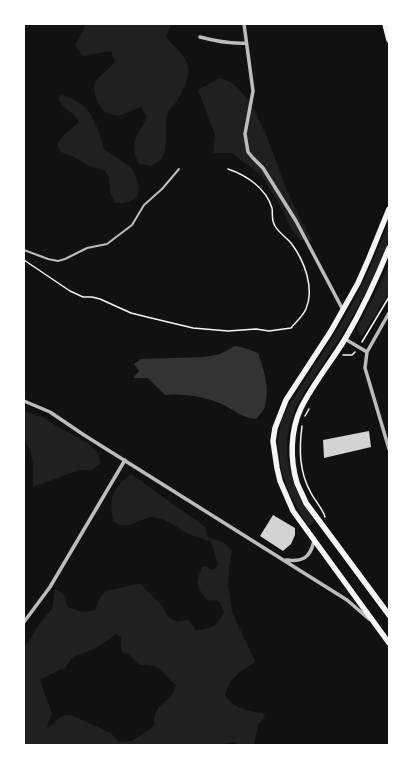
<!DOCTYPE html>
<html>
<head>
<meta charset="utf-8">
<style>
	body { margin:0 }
	#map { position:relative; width:413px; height:769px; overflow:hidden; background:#111; font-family:Karla,sans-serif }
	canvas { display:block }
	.frame { position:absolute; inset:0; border:25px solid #fff; pointer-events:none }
</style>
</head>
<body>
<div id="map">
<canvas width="413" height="769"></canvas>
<div class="frame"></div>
</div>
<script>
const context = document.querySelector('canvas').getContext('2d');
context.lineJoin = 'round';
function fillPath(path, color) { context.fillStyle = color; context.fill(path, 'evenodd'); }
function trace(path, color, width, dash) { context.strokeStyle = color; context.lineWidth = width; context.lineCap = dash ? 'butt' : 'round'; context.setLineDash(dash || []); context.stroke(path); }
fillPath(new Path2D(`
	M86,24h85l-5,13c6,8 20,18 22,29 2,11 -5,26 -11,35 -2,3 -6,6 -8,9 -7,13 1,36 -7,48 -2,3 -7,6 -10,8l-13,-2c-11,-24 -1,-26 8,-47l-6,-10 -23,9 -12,-3c-8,-9 -17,-23 -8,-35 5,-5 12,-10 17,-16l-4,-11 -28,5 -8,-10z
	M219,78c3,1 8,2 11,4 24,14 44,72 53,98 8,21 19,41 29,61l-12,-1 -8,-10 -11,-23 -19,-31 -30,-23h-19l2,-18 -17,-45z
	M62,95c9,3 18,7 25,14 7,8 15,30 17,40 9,7 21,13 28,20 3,3 4,8 5,12 7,17 -8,23 -22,22l-5,-11 -1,-15 -4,-6 -15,-5 -16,-9 -13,-5 -4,-8 8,-10 14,-12c-5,-10 -18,-14 -21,-25z
	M389,222c0,5 1,11 0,16 -4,14 -11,28 -17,42 -12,23 -24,46 -39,68 -12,20 -27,39 -37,59 -19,43 -6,78 19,114l-6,5c-20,-27 -38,-69 -28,-103 4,-14 13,-25 20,-37 12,-18 24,-36 35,-54 22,-35 38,-72 53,-110z
	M389,264v29l-27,43 -3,-2 -2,-6 16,-30z
	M24,411l21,7 10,7 33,18 9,9 4,11 -10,7h-12l-46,17v-23l-3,-14 -6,-11z
	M131,474l74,53 3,10 16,6 8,8 -3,17 -1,16 4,28 23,49 -1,2c-14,7 -26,17 -29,33 9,12 24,16 38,17l2,4 -7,8 -4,20h-14l-6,-3 -15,3h-195v-98l6,-7 9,-16 13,-15 3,-20 8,5 5,13 14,5 13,-2 6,-14 5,-5 31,-7h3l22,22 7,12 9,4 10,-2 8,10c16,-1 21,-4 28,-18l-5,-11 -12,-1c-11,-14 -11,-17 -5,-33l4,-1 5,4 5,-2 2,-4 -7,-22c-7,-3 -16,-5 -23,-8 -10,-6 -20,-14 -31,-16 -12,-4 -23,10 -36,7 -3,-1 -6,-3 -8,-4 -4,-26 -1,-31 18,-47zM116,634l5,4v11l2,4 5,1 12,11c25,0 19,7 36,20 -2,12 -13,16 -19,25 -3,4 -3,12 -3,16l-22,15 -13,1 -8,-9 -40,-18 -9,1 -14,12 -1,-2 5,-12 -12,-34 23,-12 -1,4 11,-15 23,-9z`), '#202020');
fillPath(new Path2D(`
	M235,346l10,2 13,5c6,17 12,35 7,53 -1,5 -6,9 -9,13 -16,-2 -20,-8 -34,-15 -16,-7 -40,-11 -57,-9l-17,-17h-15l6,-7 -5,-7 7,-5 63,-2 16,-3z`), '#333');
fillPath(new Path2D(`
	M369,431l2,16 -47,11 -1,-18z
	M273,515l22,13v7l-4,9 -8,7 -23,-15z`), '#d3d3d3');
trace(new Path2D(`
	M24,260l46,31 13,6h9l8,2 31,14 16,4 46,11 35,3 28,-2 13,2 22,-3c5,-6 12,-12 15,-19 9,-21 -2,-49 -15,-66 -5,-6 -12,-10 -16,-17 -4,-6 -2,-12 -3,-18 -6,-20 -26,-33 -44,-39
	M362,342l27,-45
	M343,355h9l3,-3
	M305,416l4,-7
	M302,426c-3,23 -3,46 9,67 4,8 12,16 14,24`), '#f5f5f5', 1.5);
trace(new Path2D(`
	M24,250l24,9 10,2 7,-2 22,-11 20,-4 25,-19 12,-20 18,-16 17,-20`), '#bcbcbc', 2);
trace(new Path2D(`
	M244,24l9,67 -8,43 3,18 5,6 10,10 33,53 47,89
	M200,37c15,4 30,7 46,6
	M389,313l-22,39 -2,16 24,81
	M345,339l22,13
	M24,401l26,11 34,23 263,165 22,19
	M286,560c17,2 24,-2 28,-19
	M24,622l26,-35 75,-127`), '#bcbcbc', 3.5);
trace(new Path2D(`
	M385,24l4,16
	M389,209l-20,49 -11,25 -27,48 -45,69 -11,28 -2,13 4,27 3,13 13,30 96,132
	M389,248c-13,32 -27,62 -44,91 -14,23 -32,45 -44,69 -11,23 -11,52 -4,75 3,7 6,13 9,20l83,112`), '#f5f5f5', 5.5);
</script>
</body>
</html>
